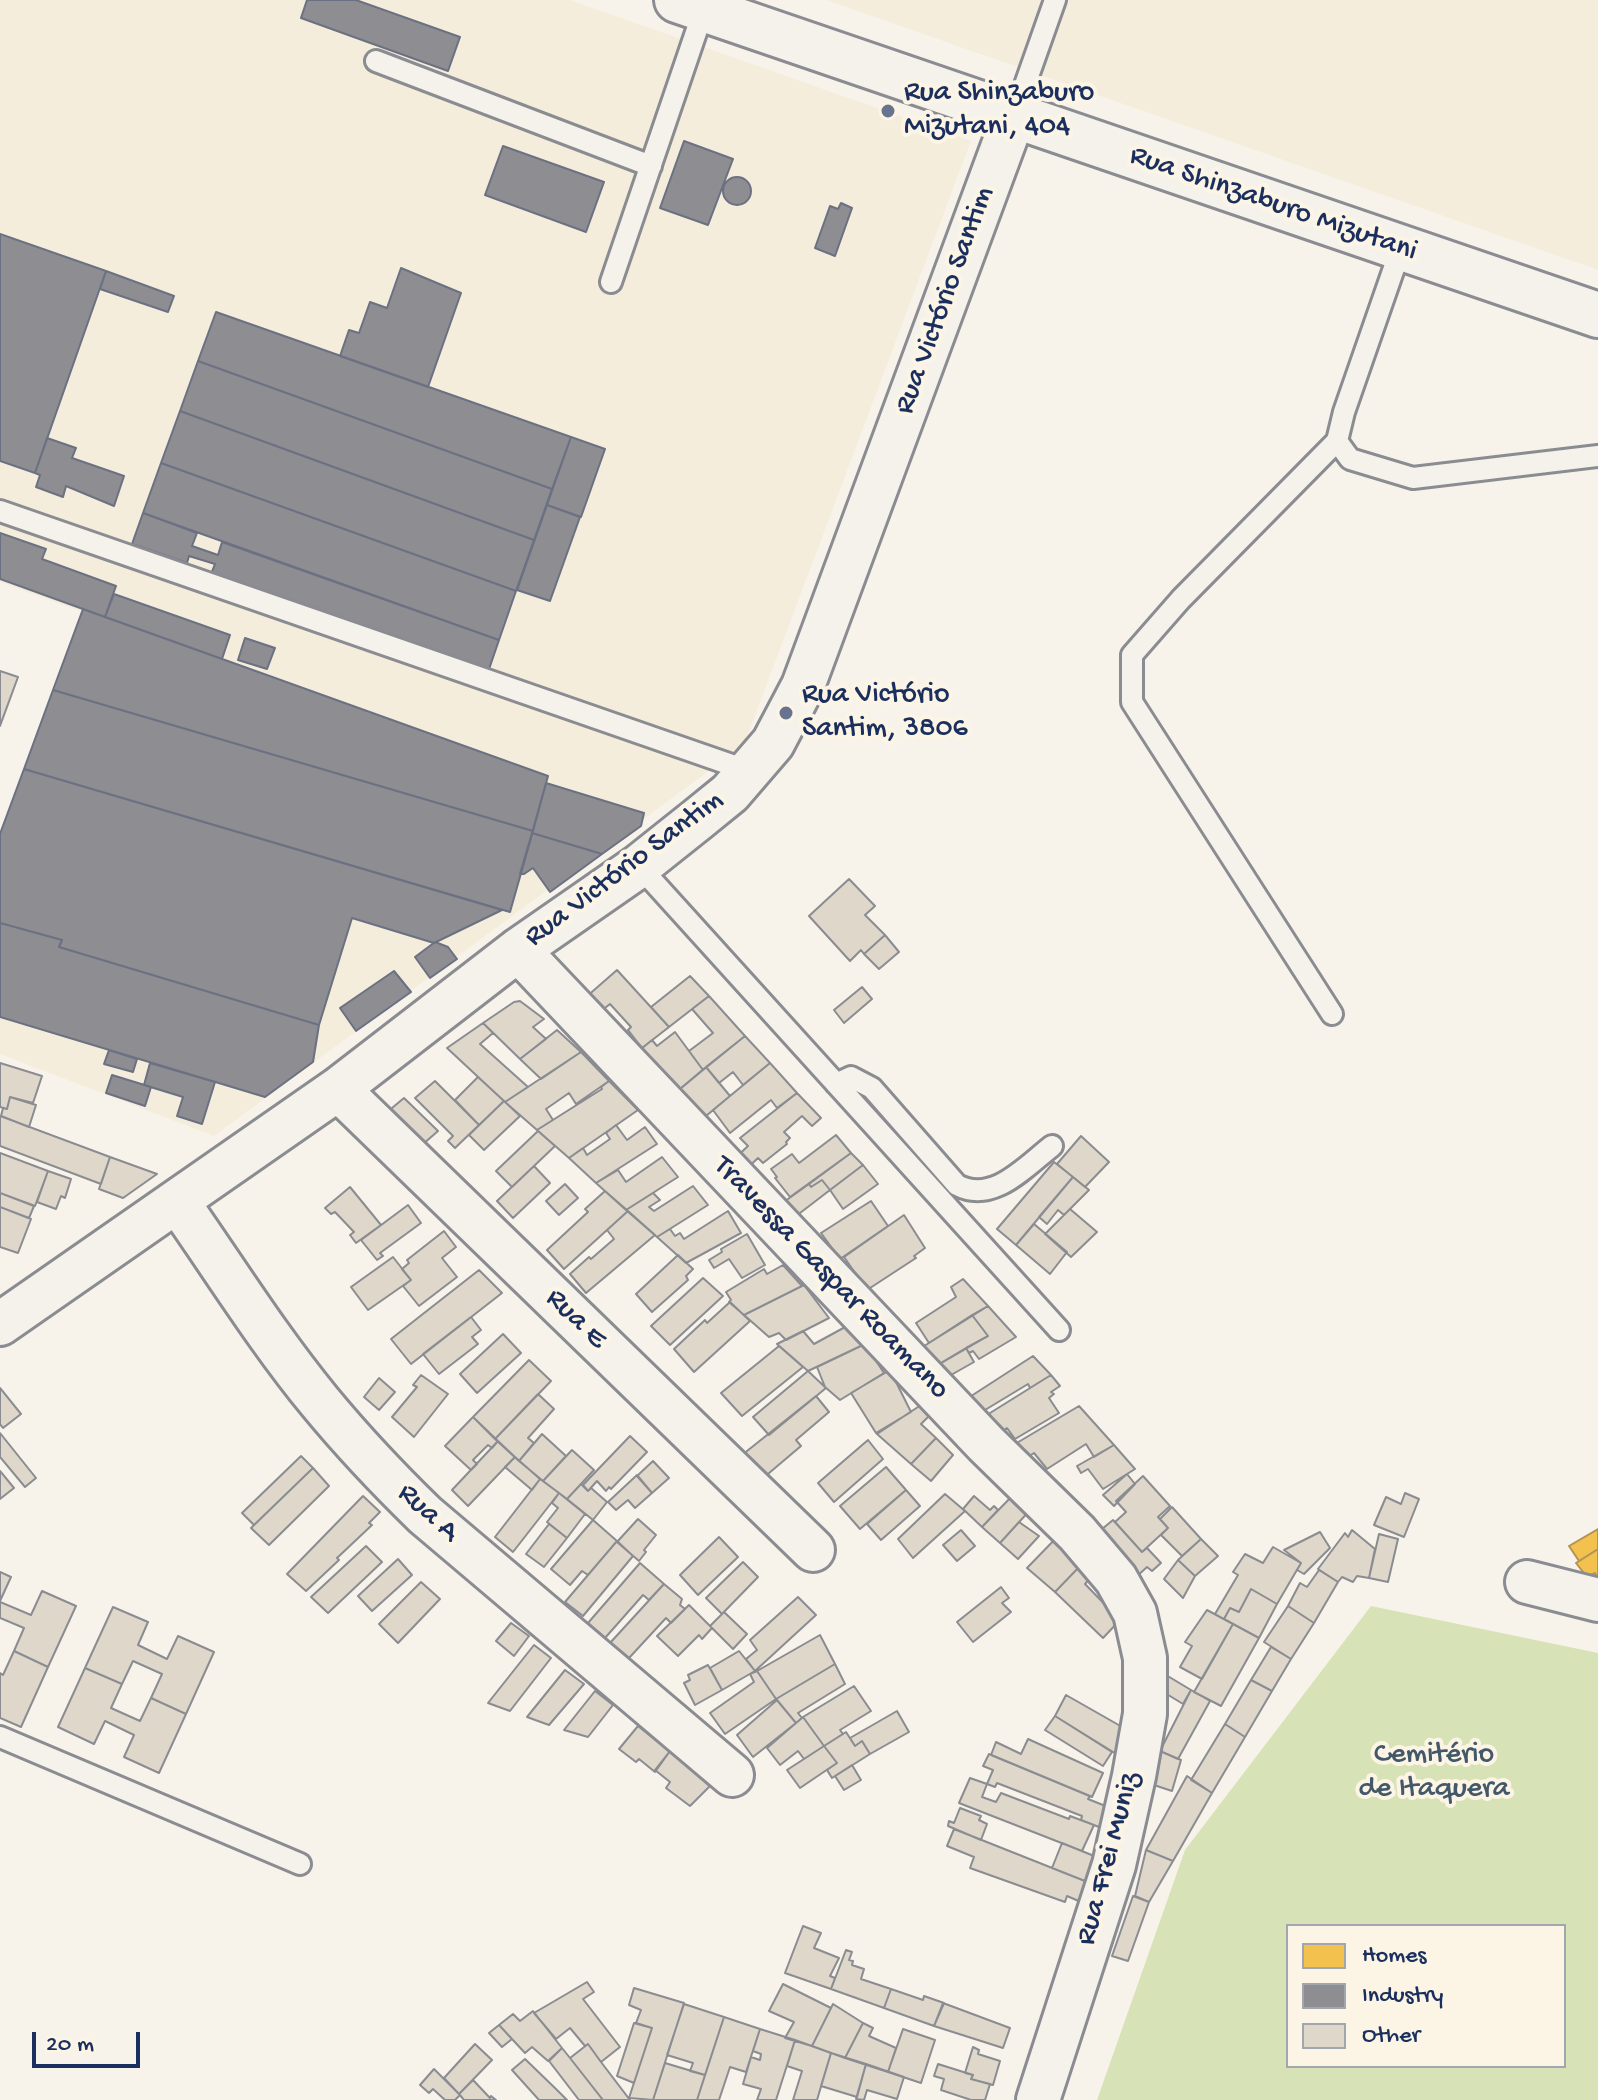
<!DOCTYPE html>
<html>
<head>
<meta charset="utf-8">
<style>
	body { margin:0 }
	#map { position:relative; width:1598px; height:2100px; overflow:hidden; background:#f7f3ea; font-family:"Gochi Hand",sans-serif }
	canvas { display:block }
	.legend { position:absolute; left:1286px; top:1924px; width:280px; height:144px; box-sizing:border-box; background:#fcf5e5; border:2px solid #a2a6af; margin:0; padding:10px 14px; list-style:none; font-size:24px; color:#1b2f5e }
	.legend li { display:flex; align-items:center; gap:16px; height:40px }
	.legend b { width:40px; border:2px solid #a2a6af }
	.scale { position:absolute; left:32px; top:2032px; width:108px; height:36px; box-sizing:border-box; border:4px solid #1b2f5e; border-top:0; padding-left:10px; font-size:24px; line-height:28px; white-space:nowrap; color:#1b2f5e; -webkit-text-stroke:6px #fcf5e5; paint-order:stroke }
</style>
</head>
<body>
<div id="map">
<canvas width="1598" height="2100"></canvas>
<ul class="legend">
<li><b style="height:22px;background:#f2c14e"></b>Homes</li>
<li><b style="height:22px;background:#8d8d92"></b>Industry</li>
<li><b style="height:22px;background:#ded7ca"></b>Other</li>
</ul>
<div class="scale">20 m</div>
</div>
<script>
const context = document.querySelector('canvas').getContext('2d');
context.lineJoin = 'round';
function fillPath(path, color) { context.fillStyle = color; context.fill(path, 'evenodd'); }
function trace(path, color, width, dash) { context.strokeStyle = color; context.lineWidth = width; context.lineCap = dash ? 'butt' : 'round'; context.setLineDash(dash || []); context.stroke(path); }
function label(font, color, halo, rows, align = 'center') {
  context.font = font + ' "Gochi Hand",sans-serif'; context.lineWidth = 8; context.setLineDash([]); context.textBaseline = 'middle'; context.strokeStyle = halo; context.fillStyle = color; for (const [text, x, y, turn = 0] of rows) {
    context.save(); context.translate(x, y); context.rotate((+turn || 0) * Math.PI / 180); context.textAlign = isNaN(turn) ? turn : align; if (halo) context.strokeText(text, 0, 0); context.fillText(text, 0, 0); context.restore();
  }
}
fillPath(new Path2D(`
	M0,0h570l401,141 -227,604 -530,391 -214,-82v-209l83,-233 -83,-30z
	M826,0h772v270z`), '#f5eddb');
fillPath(new Path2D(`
	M1371,1606l227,47v447h-501l88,-250zM1288,1926h276v140h-276z`), '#d7e3b6');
const homes = new Path2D(`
	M1598,1529v20l-19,12 -10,-15z
	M1598,1549v30l-3,-6 -8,4 -11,-14z`);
fillPath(homes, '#f2c14e');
trace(homes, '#b29553', 2);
const industry = new Path2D(`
	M307,0h49l104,37 -12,34 -147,-53z
	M684,141l49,18 -25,66 -48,-17z
	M503,146l101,36 -18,50 -101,-37z
	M723 191a14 14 0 1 1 28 0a14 14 0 1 1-28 0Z
	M841,203l11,5 -17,48 -20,-8 15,-42 8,3z
	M0,234l106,37 -71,202 -35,-12z
	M401,268l60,25 -33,94 -88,-31 9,-26 10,3 11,-31 17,6z
	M106,271l68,25 -6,16 -68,-23z
	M216,312l355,125 -19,52 -354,-128z
	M198,361l354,128 -18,51 -354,-129z
	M180,411l354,129 -18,51 -355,-128z
	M571,437l34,12 -24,68 -34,-12z
	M47,438l29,10 -4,10 52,18 -10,30 -48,-20 -3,11 -27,-10 4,-12 -5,-2z
	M161,463l355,128 -17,49 -356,-127z
	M547,505l33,12 -30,84 -33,-11z
	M143,513l54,20 -5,13 26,9 4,-13 277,98 -13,38 -277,-99 6,-15 -26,-8 -2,7 -55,-19z
	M0,533l46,16 -4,10 74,27 -11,31 -105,-38z
	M114,594l116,41 -8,24 -117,-42z
	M83,609l465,167 -15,55 -480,-141z
	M245,638l30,10 -8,21 -29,-9z
	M53,690l480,141 -23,81 -486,-143z
	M24,769l478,141 -68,33 -82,-25 -33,107 -260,-78 3,-7 -62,-17v-89z
	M546,783l98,30 -3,13 -39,28 -70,-21z
	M532,833l70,21 -52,38 -17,-24 -9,6h-4z
	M0,923l62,17 -3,7 260,78 -6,37 -48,35 -265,-80z
	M435,942l13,5 9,12 -27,19 -15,-21z
	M394,971l17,21 -55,39 -16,-23z
	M109,1050l28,9 -4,13 -29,-8z
	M150,1063l65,19 -13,42 -25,-8 6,-19 -39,-12z
	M112,1075l39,12 -6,19 -39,-13z`);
fillPath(industry, '#8d8d92');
trace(industry, '#6b7182', 2);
const building = new Path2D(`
	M0,671l18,6 -18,49z
	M849,879l26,27 -10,9 20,20 -21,19 -3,-4 -11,11 -41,-45z
	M885,935l14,17 -20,17 -15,-15z
	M617,970l52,57 -27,21 -14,-18 3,-3 -21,-23 -19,15 -14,-14z
	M690,976l19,20 -40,31 -18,-20z
	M862,987l10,12 -28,24 -10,-13z
	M709,996l36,40 -42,34 -14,-19 24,-18 -21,-24z
	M520,1001l24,18 -11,8 13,12 -26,20 -37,-36 31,-21z
	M483,1023l10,10 -13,11 48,43 -23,15 -58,-54z
	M557,1030l24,22 -40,27 -21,-20z
	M675,1032l28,38 -35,29 -33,-45 17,-14 5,6z
	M745,1036l25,27 -27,22 -10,-13 -14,11 -13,-16z
	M581,1052l28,29 -33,23 -7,-11 -23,16 7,11 -16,10 -32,-28z
	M0,1063l42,13 -9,27 -23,-6 -3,12 -7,-2z
	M770,1063l27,30 -20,15 -6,-8 -41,33 -17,-23z
	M706,1067l24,29 -36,30 -26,-27z
	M478,1077l26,24 -25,24 -24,-25z
	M435,1081l44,44 -24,23 -7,-7 5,-5 -38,-38z
	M609,1081l29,29 -69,48 -32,-28 65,-41 -1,-2z
	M797,1093l24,25 -9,8 -10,-10 -18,16 6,6 -4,4 1,2 -24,19 -5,-5 -17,16 -11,-11 18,-17 -8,-8z
	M10,1097l26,8 -7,22 -28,-11 2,-8 4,1z
	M404,1098l34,33 -24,21 -34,-34z
	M504,1101l16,15 -36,34 -15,-15z
	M0,1116l110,41 -9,27 -101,-38z
	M616,1125l11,15 18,-13 12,17 -61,39 -27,-25 14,-10 4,7 23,-16 -4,-6z
	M538,1131l17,15 -43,41 -16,-16z
	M836,1135l15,18 -61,44 -15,-19 2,-1 -6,-8 21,-15 7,9z
	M1081,1136l28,26 -24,25 -28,-23z
	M0,1153l48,18 -13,35 -35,-13z
	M851,1153l12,12 -33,25 -8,-10 -11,7 -2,-3z
	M110,1157l47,17 -34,24 -24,-9z
	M662,1157l16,20 -52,33 -30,-27 22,-13 8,12z
	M1054,1162l19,15 -57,68 -19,-16z
	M863,1165l15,19 -35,25 -13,-19z
	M534,1166l16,17 -37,35 -16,-17z
	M48,1171l23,8 -6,19 -4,-2 -5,13 -19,-7z
	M1073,1177l16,13 -25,25 -6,-5 -11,14 -8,-7z
	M822,1180l8,10 -43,33 -13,-14 35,-25 2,3z
	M565,1184l13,14 -19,17 -13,-14z
	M693,1186l15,19 -51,32 -31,-27 27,-17 7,7 -11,7 5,4z
	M350,1187l31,38 -25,18 -6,-8 4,-3 -19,-20 -4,2 -6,-6z
	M605,1191l23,20 -64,58 -17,-19 41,-38 -3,-3z
	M0,1193l34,13 -5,12 -29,-11z
	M871,1201l17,25 -48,33 -19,-26z
	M408,1205l13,18 -41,30 3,3 -6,4 -16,-20z
	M0,1207l31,12 -13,34 -18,-6z
	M1070,1209l27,23 -26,25 -26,-23z
	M628,1211l27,24 -69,58 -16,-19 19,-17 2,2 23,-20 -7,-9z
	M728,1211l13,22 -55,30 -29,-26 13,-8 5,7 5,-3 4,6z
	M904,1215l21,33 -11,8 2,2 -49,32 -23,-33z
	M1034,1224l33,28 -17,22 -34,-29z
	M444,1231l12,16 -14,11 15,19 -38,29 -16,-20 8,-6 -9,-11 7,-6 -2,-3z
	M747,1234l18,31 -23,13 -13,-19 -15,9 -5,-8 13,-8 -1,-3z
	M678,1255l15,14 -7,7 2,4 -36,32 -16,-18z
	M393,1257l18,23 -43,30 -17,-23z
	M783,1265l19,21 -58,29 -15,-13 2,-2 -5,-8 38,-23 3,5z
	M479,1270l23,23 -91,71 -20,-25z
	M703,1278l20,18 -53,49 -19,-19z
	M963,1279l25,27 -59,37 -13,-20 40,-26 -5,-10z
	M804,1285l25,33 -43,22 -7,-7 -10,4 -25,-22z
	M730,1302l20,19 -56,51 -20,-23 31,-29 2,3z
	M988,1306l28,31 -37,22 -6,-8 -4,2 -3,-5 22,-12 -16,-21z
	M972,1315l16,21 -57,33 -16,-17z
	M471,1317l10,13 -9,7 6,7 -39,30 -16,-20z
	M847,1326l18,18 -57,27 -31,-27 26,-13 11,13z
	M503,1334l18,19 -44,40 -17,-19z
	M865,1344l19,29 -44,27 -15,-13 -8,-20z
	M779,1346l24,21 -61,49 -21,-23z
	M966,1348l8,14 -30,17 -10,-12z
	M1033,1356l18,19 -21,13 -2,-4 -43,26 3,4 -6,4 -17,-18z
	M529,1360l22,21 -56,58 -22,-22z
	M890,1370l21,42 -35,21 -25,-40z
	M808,1371l18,17 -57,47 -16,-18z
	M421,1375l27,19 -34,43 -22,-20 25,-30 -4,-2z
	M1051,1375l9,11 -9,6 3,2 -5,4 10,15 -44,26 -8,-11 -9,7 -16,-17z
	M379,1378l16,14 -16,18 -15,-13z
	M0,1388l21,26 -18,14 -3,-4z
	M538,1394l16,15 -26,29 6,5 -15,18 -24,-22z
	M816,1396l13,16 -33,28 5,6 -39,33 -20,-24z
	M924,1403l9,9 -12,12 15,14 -25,26 -34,-30z
	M1079,1406l35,39 -20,12 -8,-13 -39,25 -13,-16 -11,7 -13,-13z
	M473,1417l25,24 -6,7 -4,-3 -15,15 4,4 -6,6 -26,-24z
	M0,1433l36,45 -11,9 -25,-30z
	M542,1434l24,22 -23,25 -24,-20z
	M630,1436l17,16 -36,37 -2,-2 -3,4 -9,-10 -9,10 -5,-6z
	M936,1438l17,17 -22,26 -20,-17z
	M868,1440l15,19 -49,43 -16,-19z
	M498,1441l17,16 -47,49 -16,-16z
	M1114,1445l21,24 -32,20 -15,-20 -7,4 -4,-7z
	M572,1450l22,20 -27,29 -24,-18z
	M301,1456l12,12 -59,57 -12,-12z
	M515,1457l25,22 -8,11 -27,-23z
	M653,1461l16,17 -17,15 -15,-17z
	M886,1467l20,23 -46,39 -20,-23z
	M313,1468l16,18 -60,59 -18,-17z
	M0,1471l14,17 -14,11z
	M1127,1474l8,10 -21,22 -11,-11z
	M637,1475l15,18 -17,15 -7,-8 -12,10 -8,-8z
	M1143,1476l27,30 -12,11 10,11 -26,24 -27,-30 11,-10 -10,-11z
	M540,1479l19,14 -46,59 -18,-15z
	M581,1484l7,7 3,-3 16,14 -14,18 -26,-21z
	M906,1490l14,16 -39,34 -14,-16z
	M559,1493l26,21 -18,24 -20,-16 11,-14 -6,-5z
	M1015,1493l16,16 -31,34 -18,-16z
	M1405,1493l14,6 -15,38 -30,-12 12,-28 15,7z
	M945,1494l20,17 -52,47 -15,-19z
	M363,1496l17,16 -11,11 3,2 -35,33 2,2 -33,31 -19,-17z
	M974,1496l16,14 4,-4 4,4 -16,17 -19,-18z
	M1172,1507l29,32 -19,17 -21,-21 7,-7 -8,-9z
	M638,1519l18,16 -12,15 2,2 -7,9 -22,-19z
	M593,1520l24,21 -29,34 -6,-4 -12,14 -19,-16z
	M1113,1520l29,32 5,-4 14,15 -9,8 -5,-4 -12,11 -39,-44z
	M1019,1522l20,14 -21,23 -18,-16z
	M549,1524l18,14 -23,29 -18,-13z
	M961,1530l14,16 -18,15 -14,-16z
	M1352,1530l23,19 -6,29 -12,-2 -4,6 -11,-5 -4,5 -20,-13 27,-36 3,4z
	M1320,1532l10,16 -26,26 -7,-4 4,-7 -17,-13z
	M1060,1534l21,31 -26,27 -28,-24z
	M1379,1534l19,5 -10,43 -19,-4z
	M719,1537l19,20 -40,38 -18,-20z
	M1201,1539l17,17 -23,20 -17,-16z
	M617,1541l16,15 -50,60 -18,-14z
	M366,1546l16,16 -54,51 -17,-16z
	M1273,1547l28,16 -24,41 -26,-15 -12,23 -9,-4 -6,11 -9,-5 23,-39 -5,-3 12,-18 18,9z
	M398,1559l14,16 -40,36 -14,-15z
	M1178,1560l17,16 -12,22 -19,-19z
	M743,1562l15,15 -36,37 -16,-16z
	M640,1563l24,21 -15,16 -6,-5 -38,43 -17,-15z
	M1082,1564l11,11 -8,9 35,36 -17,18 -48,-46z
	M1319,1570l19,12 -24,41 -26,-17 12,-23 7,4z
	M0,1572l11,5 -11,24z
	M421,1582l19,17 -42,44 -19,-19z
	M664,1584l18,15 -2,6 5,4 -14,14 -5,-5 -37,40 -19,-15z
	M1001,1587l8,11 -7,5 9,9 -38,30 -16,-20z
	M1251,1589l26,15 -18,34 -35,-19 6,-11 9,4z
	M42,1591l34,15 -28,61 -34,-16 10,-23 -24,-10v-16l31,13z
	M798,1597l18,18 -61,56 -9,-12 11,-9 -7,-10z
	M689,1605l23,23 -10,11 -3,-4 -21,21 -21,-20z
	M1288,1606l26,17 -23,36 -27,-17z
	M113,1607l35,15 -10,23 29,14 11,-23 36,16 -28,62 -35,-16 11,-24 -29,-13 -11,23 -37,-16z
	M1207,1610l26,14 -31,55 -22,-12 12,-21 -7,-4z
	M724,1612l23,22 -14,15 -23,-23z
	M511,1623l18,13 -15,20 -18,-15z
	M1233,1624l26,14 -38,68 -27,-14z
	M820,1635l15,29 -59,35 -19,-28z
	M534,1645l17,13 -41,53 -22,-8z
	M1271,1647l20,12 -19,32 -21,-11z
	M14,1651l34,16 -27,60 -21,-9v-45l3,2z
	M739,1651l16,20 -33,19 -12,-22z
	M835,1664l10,20 -47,29 4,5 -6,5 -20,-24z
	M708,1665l14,25 -27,15 -11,-22 6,-3 -2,-5z
	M85,1668l37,16 -11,24 29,13 11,-23 35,16 -27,59 -35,-16 10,-22 -29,-14 -11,23 -36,-17z
	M565,1670l19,14 -35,41 -22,-8z
	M757,1671l19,28 -51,35 -15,-21 44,-31 -4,-8z
	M1166,1675l25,15 -8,14 -18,-11z
	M1251,1680l21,11 -27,46 -20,-13z
	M854,1686l17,25 -31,19 3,4 -19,12 -21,-29z
	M1191,1690l19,11 -32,58 -18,-8z
	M595,1691l18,14 -25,32 -24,-7z
	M1066,1695l65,37 -5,28 -71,-44z
	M777,1700l19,23 -43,34 -16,-22z
	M897,1711l12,21 -39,22 -8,-13 -7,5 -5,-8z
	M1055,1716l57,36 -9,14 -58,-36z
	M803,1717l21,29 -20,13 -6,-8 -18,14 -13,-17z
	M1225,1724l20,13 -33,56 -21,-13z
	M638,1726l32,25 -15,21 -16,-13 -3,3 -17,-13z
	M846,1732l9,14 7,-5 8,13 -38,24 -5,-8 10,-7 -13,-17z
	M1028,1739l75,34 -11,24 -101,-42 5,-13 25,12z
	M824,1746l13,17 -37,25 -13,-18z
	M670,1751l40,35 -20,20 -24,-18 4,-6 -15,-12z
	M1160,1751l21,9 -9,31 -18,-6z
	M989,1754l101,42 -2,3 20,8 -9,20 -18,-7 1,-4 -85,-33 -2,4 -8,-3 6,-14 -10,-4z
	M852,1765l9,15 -17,10 -9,-14z
	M1187,1776l25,17 -39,68 -27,-11z
	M970,1778l17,6 -5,13 14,5 5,-9 68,26 1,-3 24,9 -12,26 -123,-48z
	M960,1808l21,8 -2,4 8,4 -6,16 -33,-14 1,-5 5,2z
	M954,1829l141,56 -14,17 -14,-6 -2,6 -95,-34 4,-11 -27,-11z
	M1062,1843l42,17 -9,25 -43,-17z
	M1146,1850l27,11 -24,41 -14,-6z
	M1133,1896l16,6 -21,59 -16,-5z
	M803,1926l18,7 -7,15 25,10 -9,18 5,2 -4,11 -46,-16z
	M846,1950l6,2 -3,8 4,1 -1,4 12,4 -3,10 30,10 -7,19 -53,-19z
	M587,1982l7,10 -11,7 37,48 -19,15 -13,-18 -3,2 -15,-18 -14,11 -22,-26z
	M783,1984l48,24 -19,38 -27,-8 9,-16 -25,-11z
	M634,1988l50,15 -31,97 -24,-2 23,-70 -16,-5 5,-13 -12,-5z
	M891,1989l32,11 1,-4 20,7 -10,23 -50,-18z
	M943,2003l67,25 -7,20 -69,-22z
	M684,2004l40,13 -19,58 -15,-4 3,-8 -26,-8z
	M833,2004l30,19 -18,35 -33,-12z
	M533,2011l29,37 -14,13 -16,-14 -7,6 -26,-28 14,-11 7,7z
	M724,2017l36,12 -14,43 -16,-5 -11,33h-22z
	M634,2023l18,5 -18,55 -17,-7z
	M863,2023l10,5 -4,8 27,12 -8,24 -43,-14z
	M499,2025l13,14 -10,8 -13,-14z
	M760,2029l35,11 -19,60h-19l4,-11 -18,-5 8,-27 9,3 1,-6 -8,-3z
	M903,2029l32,11 -14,43 -33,-11z
	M795,2040l36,13 -14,47h-24l9,-29 -15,-5z
	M475,2044l17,16 -33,34 -15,-16z
	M588,2044l13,18 29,38h-27l-33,-42z
	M973,2047l6,3 -1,4 22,7 -7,24 -22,-6 2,-4 -8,-2z
	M562,2048l8,10 33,42h-24l-30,-39z
	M831,2053l35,11 -9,33 -36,-11z
	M525,2059l32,31 10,10h-28l-27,-30z
	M665,2063l40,12 -8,25h-44z
	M866,2064l38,13 -7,22 -30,-9 -3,10 -8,-1z
	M938,2064l35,11 -2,4 19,5 -5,16h-14l-30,-10 3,-11 -10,-3z
	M434,2069l26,26 -5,5h-10l-12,-11 -4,4 -9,-8z
	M473,2080l17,18 1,-2 5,4h-32l-5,-6z`);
fillPath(building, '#ded7ca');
trace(building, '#8a8c91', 2);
const service = new Path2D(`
	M376,61l275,105
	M1014,116l41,-116
	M1401,248l-57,164 -7,29 13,18 63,19 185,-22
	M611,282l93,-273
	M0,511l749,260
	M639,866l420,464
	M1332,1014l-200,-312v-47l49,-56 156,-158
	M836,1084l15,-7 21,11 85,97c36,19 68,-18 95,-39
	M0,1737l300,127`);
const minor = new Path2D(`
	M518,950l468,494 91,89 39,46 19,34 10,45v56l-11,62 -20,89 -76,235
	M338,1089l475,461
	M177,1201c47,67 91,138 143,201 33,40 68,77 105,113l307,260
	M0,1324l338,-235 180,-139 121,-84 59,-47 32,-26 43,-50 30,-57 211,-570
	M1527,1582l71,18`);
const tertiary = new Path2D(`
	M677,0l921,315`);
trace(service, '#8a8c91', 26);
trace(minor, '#8a8c91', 48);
trace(tertiary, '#8a8c91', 50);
trace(service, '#f5f2ec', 20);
trace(minor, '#f5f2ec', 42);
trace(tertiary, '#f5f2ec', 44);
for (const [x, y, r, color] of [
	[888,111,8,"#68748f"],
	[786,713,8,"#68748f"]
]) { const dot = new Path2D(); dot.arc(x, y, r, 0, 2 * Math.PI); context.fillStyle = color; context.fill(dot); trace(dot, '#fcf5e5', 3); }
label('30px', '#1b2f5e', '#fcf5e5', [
	["Rua Shinzaburo",904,94],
	["Mizutani, 404",904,128],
	["Rua Victório",802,696],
	["Santim, 3806",802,730]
], 'left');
label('30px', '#1b2f5e', '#fcf5e5', [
	["Rua Shinzaburo Mizutani",1273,205,19],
	["Rua Victório Santim",946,301,-70],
	["Rua Victório Santim",625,870,-37],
	["Travessa Gaspar Roamano",830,1279,46],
	["Rua E",575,1320,44],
	["Rua A",427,1514,42],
	["Rua Frei Muniz",1110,1859,-75]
]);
label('30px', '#43596a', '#fcf5e5', [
	["Cemitério",1434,1756],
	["de Itaquera",1434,1790]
]);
</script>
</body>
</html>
